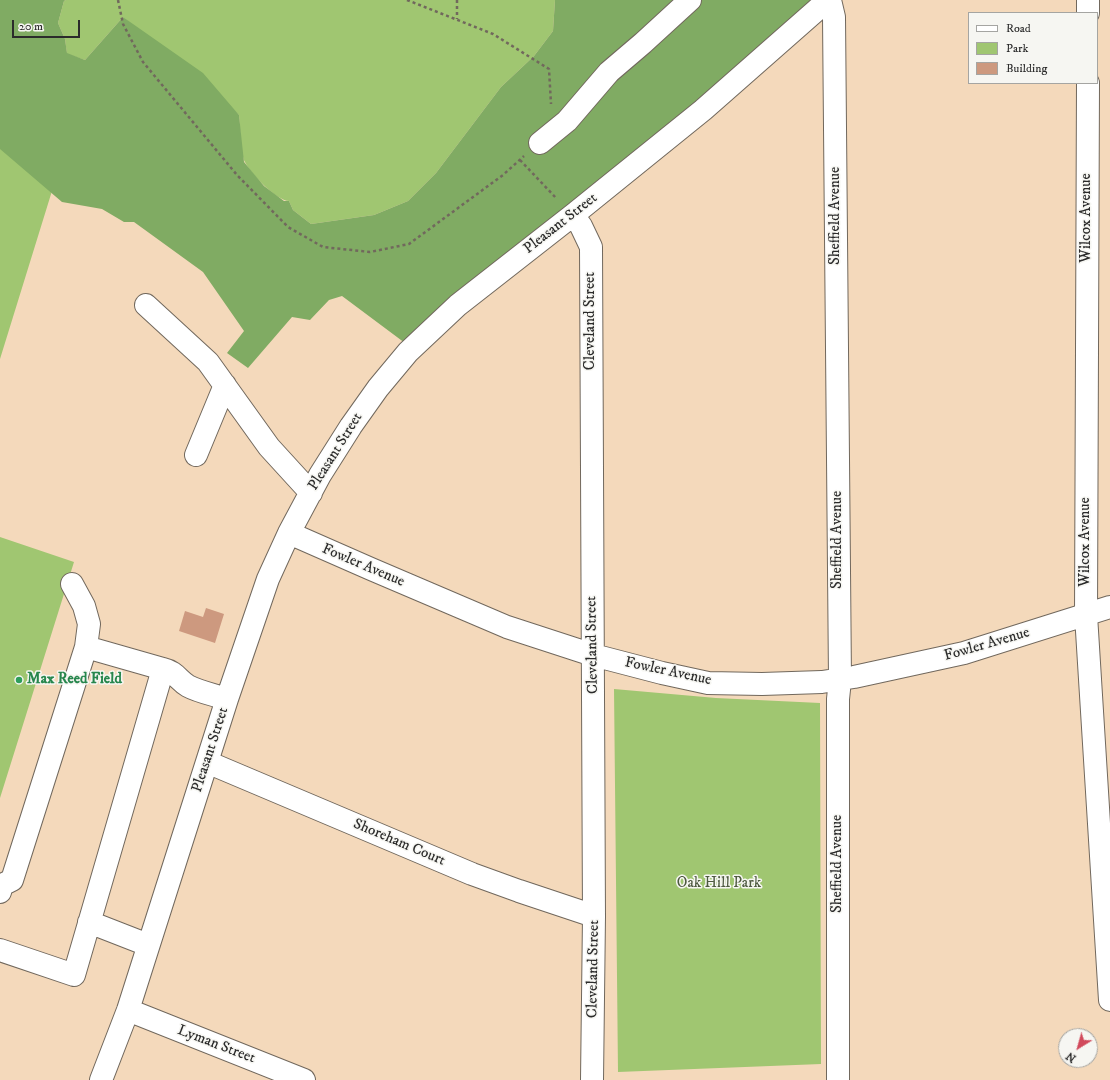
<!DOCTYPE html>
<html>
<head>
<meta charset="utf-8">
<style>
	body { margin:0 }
	#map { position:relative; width:1110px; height:1080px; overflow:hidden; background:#f4d9bb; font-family:"IM FELL DW Pica",serif }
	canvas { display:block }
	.legend { position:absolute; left:968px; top:12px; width:130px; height:72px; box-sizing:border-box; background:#f6f6f2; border:1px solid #a5a5a2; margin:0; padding:5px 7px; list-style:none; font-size:12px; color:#2b2b2b }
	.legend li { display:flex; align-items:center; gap:8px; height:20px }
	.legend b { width:20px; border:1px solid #a5a5a2 }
	.north { position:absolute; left:1058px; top:1028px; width:40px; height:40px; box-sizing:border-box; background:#f6f6f2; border:1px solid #a5a5a2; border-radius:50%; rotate:217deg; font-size:11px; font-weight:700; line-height:16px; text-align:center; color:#2b2b2b }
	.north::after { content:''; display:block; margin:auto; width:14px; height:18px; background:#d1495b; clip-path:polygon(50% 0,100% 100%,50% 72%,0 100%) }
	.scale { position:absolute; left:12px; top:20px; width:68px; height:18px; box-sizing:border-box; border:2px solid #2b2b2b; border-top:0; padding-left:5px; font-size:12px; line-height:14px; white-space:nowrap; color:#2b2b2b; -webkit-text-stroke:3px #f6f6f2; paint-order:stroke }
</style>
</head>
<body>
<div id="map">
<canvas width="1110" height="1080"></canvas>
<ul class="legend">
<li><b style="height:5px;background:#fff"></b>Road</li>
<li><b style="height:11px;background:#a0c671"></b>Park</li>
<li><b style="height:11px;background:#cd997f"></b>Building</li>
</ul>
<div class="north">N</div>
<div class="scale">20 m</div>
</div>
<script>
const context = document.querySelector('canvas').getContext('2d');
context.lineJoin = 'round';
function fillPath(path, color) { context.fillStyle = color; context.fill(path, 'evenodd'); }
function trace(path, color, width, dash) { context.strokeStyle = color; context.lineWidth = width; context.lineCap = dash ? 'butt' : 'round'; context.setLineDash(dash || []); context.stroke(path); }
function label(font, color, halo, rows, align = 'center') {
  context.font = font + ' "IM FELL DW Pica",serif'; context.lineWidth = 3; context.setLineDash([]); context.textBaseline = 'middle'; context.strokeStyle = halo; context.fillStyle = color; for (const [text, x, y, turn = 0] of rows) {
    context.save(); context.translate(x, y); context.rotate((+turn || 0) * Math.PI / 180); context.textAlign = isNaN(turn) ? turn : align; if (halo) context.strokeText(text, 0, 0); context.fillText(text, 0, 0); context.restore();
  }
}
fillPath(new Path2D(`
	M66,0h489l-2,31 -19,25 -33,31 -65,86 -28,28 -34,14 -63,9 -18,-14 -4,-9c-12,0 -39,-28 -44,-39 -4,-6 -5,-37 -6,-47l-116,-98 -38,43 -18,-6 -2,-15 -7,-16 6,-22z
	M0,114l69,22 -69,223z
	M0,537l74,25 -74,236z
	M614,689l102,9 104,5 1,361 -203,8z`), '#a0c671');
fillPath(new Path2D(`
	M0,0h66l-2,1 -6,22 7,16 2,14 18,7 38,-43 80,56 36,42 5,47 20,24 20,15h5l4,9 18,14 63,-9 34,-14 28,-28 65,-86 33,-31 19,-25 2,-31h272l-418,346 -67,-50 -13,4 -19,20 -18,-3 -44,51 -21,-15 17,-22 -41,-59 -69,-50h-10l-22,-13 -40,-7 -62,-53z`), '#80ab63');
fillPath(new Path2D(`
	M206,608l18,6 -9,29 -36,-12 6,-20 18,6z`), '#cd997f');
const minor = new Path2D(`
	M830,0l4,17 6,663 -2,19v381
	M1088,13v-13
	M1088,83l-2,532 24,385
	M540,143l27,-22 42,-49 34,-29 47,-43
	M573,215l8,11 10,21 3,669 -2,164
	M146,305l62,57 61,85 42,46
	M196,455l29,-70
	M289,533l82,36 136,58 86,28 69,18 46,10 54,1 60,-2 32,-5 110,-24 146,-46
	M72,584l12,22 5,18 -3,23
	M163,669c13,3 15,11 25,17 11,6 27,9 39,13
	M207,762l265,112 47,17 75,25
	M0,892l2,-7 10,-5 74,-233 77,22 -89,306 -74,-25
	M89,922l59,23
	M128,1010l176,70
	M101,1080l27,-70 99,-311 41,-120 21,-46 31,-58 31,-49 27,-38 30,-36 50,-47 115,-90 130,-105 125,-110`);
trace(minor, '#71685d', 24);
trace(new Path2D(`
	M118,0l5,24 20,38 94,113 51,52 35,20 47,5 39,-8 94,-69 21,-19
	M407,0l86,34 56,35 2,35
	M457,0v19
	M520,160l37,39`), '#71685d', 2.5, [3, 3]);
trace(minor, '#fff', 22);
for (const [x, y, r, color] of [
	[19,680,4,"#2e9e5b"]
]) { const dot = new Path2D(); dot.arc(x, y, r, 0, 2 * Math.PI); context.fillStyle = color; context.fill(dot); trace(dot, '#f6f6f2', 1.5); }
label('15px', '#2b2b2b', '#f6f6f2', [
	["Sheffield Avenue",836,216,-90],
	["Wilcox Avenue",1087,218,-90],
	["Pleasant Street",561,224,-38],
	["Cleveland Street",591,321,-90],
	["Pleasant Street",336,452,-58],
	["Sheffield Avenue",838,540,-90],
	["Wilcox Avenue",1086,542,-90],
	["Fowler Avenue",363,566,23],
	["Cleveland Street",593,645,-91],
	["Fowler Avenue",987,645,-16],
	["Fowler Avenue",668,672,12],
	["Pleasant Street",211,750,-72],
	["Shoreham Court",399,843,23],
	["Sheffield Avenue",838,864,-90],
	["Cleveland Street",594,969,-89],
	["Lyman Street",216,1045,21]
]);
label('bold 15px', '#27864d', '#f6f6f2', [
	["Max Reed Field",27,680]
], 'left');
label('15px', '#4e5a40', '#f6f6f2', [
	["Oak Hill Park",719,884]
]);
</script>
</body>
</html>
